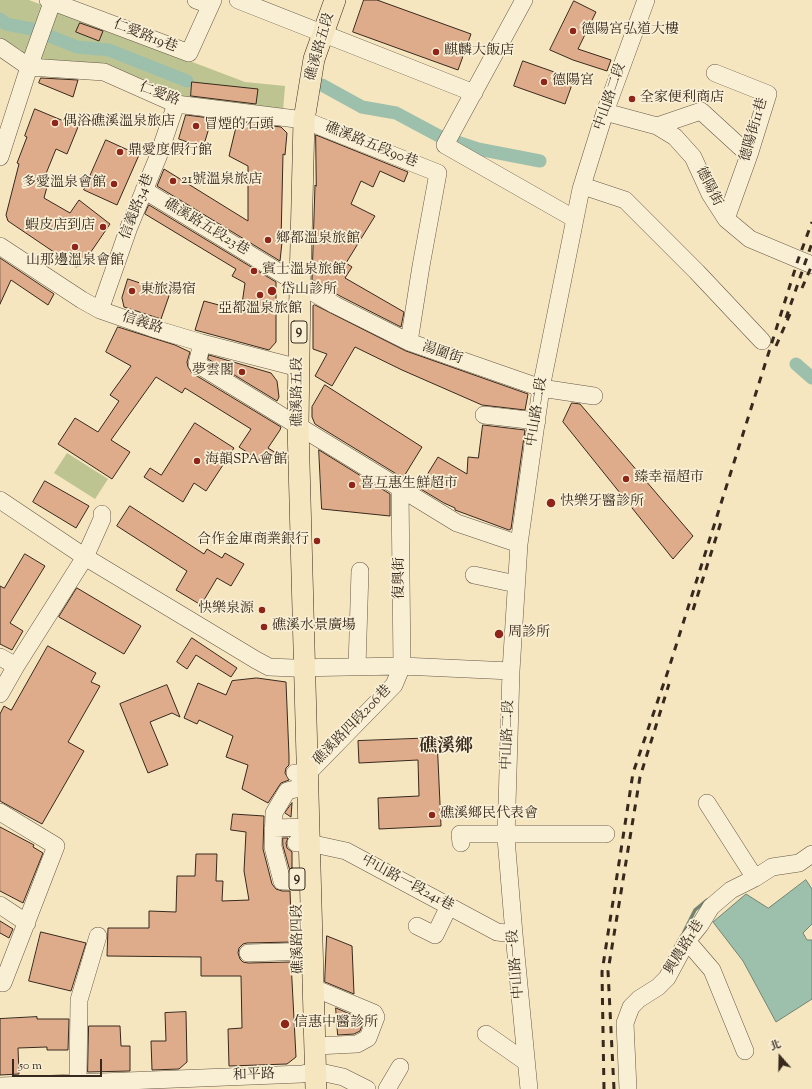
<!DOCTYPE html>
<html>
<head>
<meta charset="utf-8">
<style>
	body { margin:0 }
	#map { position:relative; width:812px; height:1089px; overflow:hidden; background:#f5e6bf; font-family:"Sorts Mill Goudy","Noto Serif TC",serif }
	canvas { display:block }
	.north { position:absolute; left:760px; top:1037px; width:40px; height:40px; -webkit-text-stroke:3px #f8efd5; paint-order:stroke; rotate:340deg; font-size:11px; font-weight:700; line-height:16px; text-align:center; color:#37291d }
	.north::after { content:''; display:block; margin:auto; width:14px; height:18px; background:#37291d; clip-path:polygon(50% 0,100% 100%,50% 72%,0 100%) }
	.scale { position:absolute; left:12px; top:1059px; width:90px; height:18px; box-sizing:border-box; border:2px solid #37291d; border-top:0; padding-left:5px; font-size:12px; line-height:14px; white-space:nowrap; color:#37291d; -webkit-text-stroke:3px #f8efd5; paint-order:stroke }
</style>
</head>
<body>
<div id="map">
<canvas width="812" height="1089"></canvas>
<div class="north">北</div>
<div class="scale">50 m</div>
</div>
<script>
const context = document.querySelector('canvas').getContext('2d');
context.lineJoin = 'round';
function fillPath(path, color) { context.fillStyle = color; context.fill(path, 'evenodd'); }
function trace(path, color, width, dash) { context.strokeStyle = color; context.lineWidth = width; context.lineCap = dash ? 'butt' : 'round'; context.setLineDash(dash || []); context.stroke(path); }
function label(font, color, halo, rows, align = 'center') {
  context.font = font + ' "Sorts Mill Goudy","Noto Serif TC",serif'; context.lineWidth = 3.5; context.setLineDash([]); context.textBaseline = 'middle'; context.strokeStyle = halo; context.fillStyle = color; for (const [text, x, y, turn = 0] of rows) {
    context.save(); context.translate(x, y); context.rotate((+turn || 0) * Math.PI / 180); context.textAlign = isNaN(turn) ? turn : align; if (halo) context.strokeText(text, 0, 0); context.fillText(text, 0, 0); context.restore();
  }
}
fillPath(new Path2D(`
	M0,0h29l216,82 40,4 -2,25 -104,-13 -150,-37 -8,-11 -21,-12z
	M67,453l41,26 -13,20 -41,-26z`), '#bdc491');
const water = new Path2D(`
	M806,880l6,9v35l-9,9 4,7h5v59l-36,23 -33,-61 -30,-39 33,-28 22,14z`);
fillPath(water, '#9dc0ac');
trace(water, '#748473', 1);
trace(new Path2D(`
	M684,932l11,-22 12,-10`), '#748473', 3.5);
trace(new Path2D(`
	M0,19l6,5 26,5 45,18 32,3 78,31
	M322,85l40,22 34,6 43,23 39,13 62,12
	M796,364l16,14`), '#9dc0ac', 13);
const building = new Path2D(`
	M364,0h13l94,34 -13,36 -105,-38z
	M574,1l22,11 -18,37 33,11 -4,11 -34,-11 -23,-10z
	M80,23l23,8 -4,10 -23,-9z
	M523,61l51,18 -9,25 -51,-18z
	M41,78l37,2 -5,17 -34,-14z
	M192,82l66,7 -2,15 -65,-8z
	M35,109l43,18 -11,27 -11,-5 -13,32 5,2 -4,15 26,15 9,-13 31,24 -28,41 -6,2 -68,-46 -2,-6 13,-51 -2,-1 10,-26 -2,-1z
	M186,115l95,12 6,6 -2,22 -2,-1 -2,87 1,1 -2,19 -123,-75 7,-17 84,52v-55l-19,-10 7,-29 -25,-6 -8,27 -24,-9z
	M316,135l92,37 -4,10 -24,-11 -7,16 -12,-6 -10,23 24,12 -29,47 6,4 -7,11 59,34 -3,15 -61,-31 -28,-16 3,-95 1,1z
	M106,140l33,15 -22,50 -33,-15z
	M149,205l127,77v60l-7,8 -74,-20 9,-29 37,10 4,-28 -13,-7 4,-7 -91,-55z
	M0,258l54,36 -6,11 -37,-25 -11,24z
	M128,279l42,14 -9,26 -37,-12 -2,-9z
	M315,305l91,46 122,43 -3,16 -43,-5 -80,-35 -47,-23 -23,39 -17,-10 12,-22 -14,-5v-43z
	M118,327l57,18 15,7 -3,10 1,5 4,6 89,54 -1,3 -12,18 8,5 -9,12 -28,-18 12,-18 -66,-41 -3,5 -26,-16 -45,63 19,12 -18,27 -54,-35 17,-26 23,14 21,-31 -9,-6 21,-29 -25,-14z
	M209,355l62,18 6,8 2,16 -2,4 -69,-42z
	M325,385l97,62 -19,31 -88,-54 -3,-7v-10z
	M572,403l8,1 113,132 -20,23 -110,-137z
	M195,423l39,25 -28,43 -12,-8 -11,19 -39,-25 6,-9 11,7z
	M483,425l42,5 -14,99 -2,1 -54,-20v-2l-11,-5 -25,-15 19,-31 29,17 1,-17 10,1z
	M319,450l71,44v22l-68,-7z
	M45,481l44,25 -13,22 -43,-26z
	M130,506l74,48 3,-5 15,9 3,-5 19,11 -13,22 -14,-8 -16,27 -25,-15 11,-19 -70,-45z
	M25,554l20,12 -35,57 13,8 -11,19 -12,-6v-58l4,2z
	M77,588l64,38 -17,28 -65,-37z
	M192,638l45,30 -6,9 -35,-22 -9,14 -10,-7z
	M48,646l48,27 -5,9 9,4 -32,56 16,9 -42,73 -42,-23v-87l4,-8 7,4z
	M257,678l29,4 3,74v9l-3,3 -1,5 4,7 -8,3 -2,3 -11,17 -26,-14 6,-24 -22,-8 7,-21 -34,-16 -2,4 -13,-6 14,-35 28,12 6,-14z
	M167,685l13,32 -8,-4 -22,9 18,43 -20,8 -28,-69z
	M437,738l4,88 -62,3 -1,-31 41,-2 -1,-36 -59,3 -1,-22z
	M292,803l-1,14 -6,-4z
	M233,814l31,2 -1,33 9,35 4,5 6,2h8l2,51 -45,1 -4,1 -4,4 -1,5 2,6 3,3 5,1 43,-1 5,95 -9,7 -58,2 -1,-37 14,-1 -1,-52h-40v-19l-94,-1 1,-28h41v-17l27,1 1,-36h18l1,-22h21l-1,27h7l-1,20 27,-1 -5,-29 2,-39 -15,-2z
	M0,827l34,18 -1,2 10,6 -20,50 -23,-12z
	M283,838h5l-2,5 1,5 5,4v19h-2l-7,-25z
	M0,921l13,8 -4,9 -9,-5z
	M41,932l45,11 -15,48 -42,-10z
	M327,936l25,10 2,48 -29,-12z
	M336,1008l28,12 -4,11 -6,3 -16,1z
	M186,1012l1,50 -8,7 -27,1 -1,-29h15l-1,-28z
	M37,1017v2h32l-1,31h-21v-3l-29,1 1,26 -19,1v-56z
	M89,1026h31l1,20h9v25l-42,1z`);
fillPath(building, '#dfac8b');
trace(building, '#37291d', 1);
const minor = new Path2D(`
	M48,0l141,53 24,-53
	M196,0l14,5
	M238,0l236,93
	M524,0l-79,145 130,74
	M0,47l29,20 75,5 72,32 128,16 134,53 -17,93 -12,76
	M715,73l53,21 -19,61 -23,64
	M605,112l52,14 18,11 18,20 17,37 16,25 24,20 62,26
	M657,126l44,-15 48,44
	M0,157l29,-90 24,-67
	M583,186l42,14 72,72 65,69
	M144,190l156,95 35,20 74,37 132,46 53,8
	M0,246l82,54 18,10 52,18 50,15 97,25
	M100,310l29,-83 29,-70 18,-53
	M202,343l-5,21 260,159 62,21
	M484,415l53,6
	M0,500l85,57 171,103 13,7 24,1 109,-2 109,5
	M474,575l42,9
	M0,657l16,9
	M357,667l3,-96
	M0,694l16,-28 69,-109 17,-38v-5
	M295,773h13l86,-88 8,-19 -2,-177
	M308,788l-13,1 -8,2 -13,22 -1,34 9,34 28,1
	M707,803l48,75
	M0,812l56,34 -53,137
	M273,828l36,-1
	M296,843h13l37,8 151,81 17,2
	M461,843l-1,-9h146
	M0,905l27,18
	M417,926l18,9 14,-29
	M687,941l25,29 33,81
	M248,953l64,-2
	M314,988l60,25 2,4 -8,21 -11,6 -41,2
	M486,1034l40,28
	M78,1083l1,-83 19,-64
	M0,1086l302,-12 14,-3 27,6 24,12
	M387,1089l13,-22
	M529,1089l-15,-155 -8,-96 5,-167 8,-127 22,-156 40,-199 24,-77 41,-112
	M628,1089l-3,-66 6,-16 8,-8 19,-12 9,-9 20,-37 13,-16 11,-18 20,-17 24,-12 17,-11 27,-4 13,-9`);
const major = new Path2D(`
	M316,1089l-18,-663 2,-141 4,-165 10,-61 21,-59`);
trace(minor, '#665846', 18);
trace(major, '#37291d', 22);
trace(minor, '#f8efd5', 17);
trace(major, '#f5e6bf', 21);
trace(new Path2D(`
	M802,288l10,-23
	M786,318l26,-75
	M776,346l14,-32
	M693,610l28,-88
	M604,1089l-2,-117 31,-199 35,-102 130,-411 14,-38
	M614,1089l-6,-118 32,-194 29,-93`), '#37291d', 3, [7, 7]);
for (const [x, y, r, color] of [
	[573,31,4,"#8f2418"],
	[436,52,4,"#8f2418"],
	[544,82,4,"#8f2418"],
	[632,99,4,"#8f2418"],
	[55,123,4,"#8f2418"],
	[196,126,4,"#8f2418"],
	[120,152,4,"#8f2418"],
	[173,181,4,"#8f2418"],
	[114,184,4,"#8f2418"],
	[103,227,4,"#8f2418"],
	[268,240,4,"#8f2418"],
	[75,247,4,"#8f2418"],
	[254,271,4,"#8f2418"],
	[132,291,4,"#8f2418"],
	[272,291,5,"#8f2418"],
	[260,295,4,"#8f2418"],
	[242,372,4,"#8f2418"],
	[197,461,4,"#8f2418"],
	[626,479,4,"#8f2418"],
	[352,485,4,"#8f2418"],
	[551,503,5,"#8f2418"],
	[317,541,4,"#8f2418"],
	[262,610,4,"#8f2418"],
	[264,627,4,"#8f2418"],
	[499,634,5,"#8f2418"],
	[432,815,4,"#8f2418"],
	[285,1024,5,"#8f2418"]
]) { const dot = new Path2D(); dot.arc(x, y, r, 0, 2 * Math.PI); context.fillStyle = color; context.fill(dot); trace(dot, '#f8efd5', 1.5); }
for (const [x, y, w] of [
	[299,332,16],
	[297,879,16]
]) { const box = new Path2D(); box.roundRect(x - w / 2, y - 11, w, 22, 3); context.fillStyle = '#f8efd5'; context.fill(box); trace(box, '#37291d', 1); }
label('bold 13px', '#37291d', null, [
	["9",299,332],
	["9",297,879]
]);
label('14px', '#37291d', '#f8efd5', [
	["德陽宮弘道大樓",581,31],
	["麒麟大飯店",444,52],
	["德陽宮",552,82],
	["全家便利商店",640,99],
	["偶浴礁溪溫泉旅店",63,123],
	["冒煙的石頭",204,126],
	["鼎愛度假行館",128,152],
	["21號溫泉旅店",181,181],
	["多愛溫泉會館",106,184,"right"],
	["蝦皮店到店",95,227,"right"],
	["鄉都溫泉旅館",276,240],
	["山那邊溫泉會館",75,262,"center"],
	["賓士溫泉旅館",262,271],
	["東旅湯宿",140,291],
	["岱山診所",281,291],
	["亞都溫泉旅館",260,310,"center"],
	["夢雲閣",234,372,"right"],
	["海韻SPA會館",205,461],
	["臻幸福超市",634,479],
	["喜互惠生鮮超市",360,485],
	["快樂牙醫診所",560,503],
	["合作金庫商業銀行",309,541,"right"],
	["快樂泉源",254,610,"right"],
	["礁溪水景廣場",272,627],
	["周診所",508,634],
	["礁溪鄉民代表會",440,815],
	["信惠中醫診所",294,1024]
], 'left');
label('14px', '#37291d', '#f8efd5', [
	["仁愛路19巷",145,37,21],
	["礁溪路五段",321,47,-74],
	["仁愛路",159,95,21],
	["中山路二段",611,97,-71],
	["德陽街11巷",755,130,-74],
	["礁溪路五段90巷",371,146,22],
	["德陽街",708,187,63],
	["信義路34巷",138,207,-69],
	["礁溪路五段23巷",206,228,31],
	["信義路",142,324,18],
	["湯圍街",442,354,19],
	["礁溪路五段",299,392,-90],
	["中山路二段",538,412,-81],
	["復興街",401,578,-90],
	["礁溪路四段206巷",353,726,-46],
	["中山路二段",509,735,-88],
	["中山路一段241巷",407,884,28],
	["礁溪路四段",299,939,-91],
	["興農路1巷",685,948,-58],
	["中山路一段",517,964,-95],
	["和平路",254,1076,-2]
]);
label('bold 18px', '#37291d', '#f8efd5', [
	["礁溪鄉",446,748]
]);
</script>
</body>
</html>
